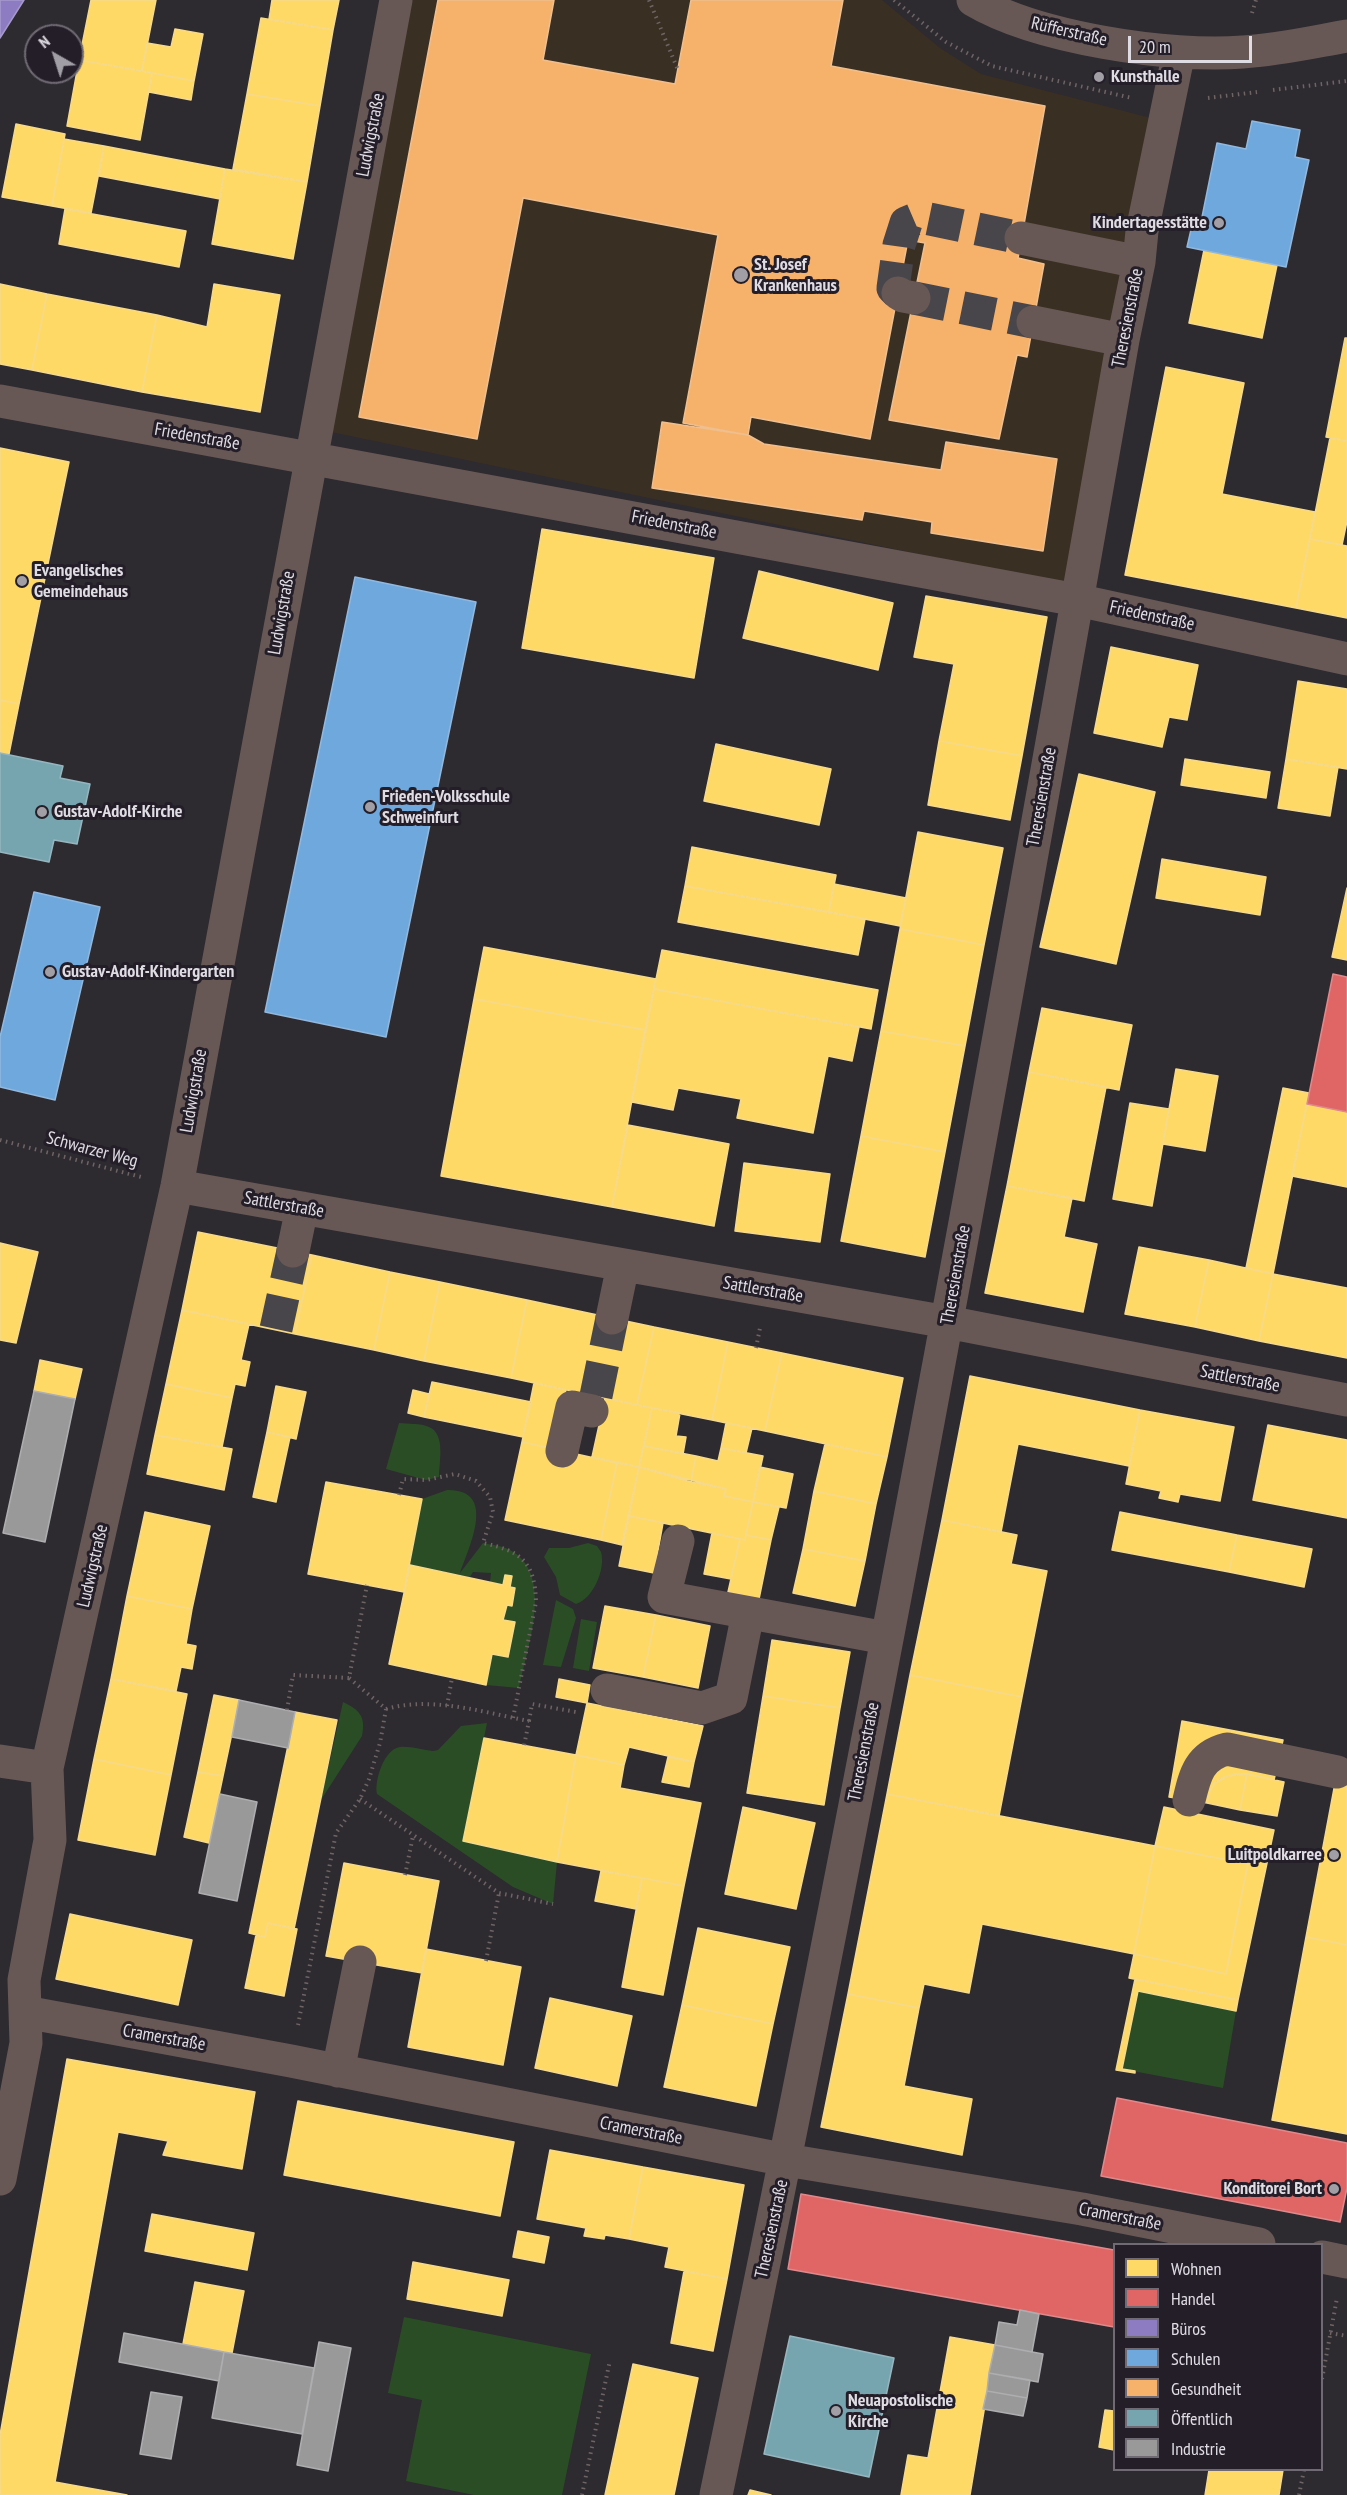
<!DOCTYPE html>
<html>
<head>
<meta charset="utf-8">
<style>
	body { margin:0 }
	#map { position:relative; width:1347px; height:2495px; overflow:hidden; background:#2d2a30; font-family:"PT Sans Narrow",sans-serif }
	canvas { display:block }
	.legend { position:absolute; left:1113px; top:2243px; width:210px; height:228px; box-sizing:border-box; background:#241e29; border:2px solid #6f6a74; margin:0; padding:8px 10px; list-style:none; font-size:18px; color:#e0dce4 }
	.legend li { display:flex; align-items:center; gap:12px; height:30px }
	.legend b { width:30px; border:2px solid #6f6a74 }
	.north { position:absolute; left:24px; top:24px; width:60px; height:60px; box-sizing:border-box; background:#241e29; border:2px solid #6f6a74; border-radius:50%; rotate:321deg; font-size:16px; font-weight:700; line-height:24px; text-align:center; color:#e0dce4 }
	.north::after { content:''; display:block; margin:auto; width:21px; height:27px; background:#a19ea5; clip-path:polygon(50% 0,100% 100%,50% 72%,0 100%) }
	.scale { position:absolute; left:1128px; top:36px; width:124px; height:27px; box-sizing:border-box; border:3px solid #e0dce4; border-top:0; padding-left:8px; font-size:18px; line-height:21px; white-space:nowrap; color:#e0dce4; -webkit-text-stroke:4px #241e29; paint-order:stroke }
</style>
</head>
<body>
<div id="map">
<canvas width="1347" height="2495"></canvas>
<ul class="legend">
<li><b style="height:16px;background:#ffd966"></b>Wohnen</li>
<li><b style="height:16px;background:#e06666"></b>Handel</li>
<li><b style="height:16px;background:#8e7cc3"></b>Büros</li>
<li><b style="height:16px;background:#6fa8dc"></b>Schulen</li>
<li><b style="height:16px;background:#f6b26b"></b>Gesundheit</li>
<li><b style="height:16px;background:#76a5af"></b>Öffentlich</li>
<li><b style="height:16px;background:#999"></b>Industrie</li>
</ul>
<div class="north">N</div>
<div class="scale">20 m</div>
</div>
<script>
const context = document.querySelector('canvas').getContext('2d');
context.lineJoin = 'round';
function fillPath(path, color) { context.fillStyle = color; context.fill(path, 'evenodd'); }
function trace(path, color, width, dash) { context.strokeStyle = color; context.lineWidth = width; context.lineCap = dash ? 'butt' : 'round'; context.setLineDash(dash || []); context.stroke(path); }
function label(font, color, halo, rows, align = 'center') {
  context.font = font + ' "PT Sans Narrow",sans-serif'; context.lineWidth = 6; context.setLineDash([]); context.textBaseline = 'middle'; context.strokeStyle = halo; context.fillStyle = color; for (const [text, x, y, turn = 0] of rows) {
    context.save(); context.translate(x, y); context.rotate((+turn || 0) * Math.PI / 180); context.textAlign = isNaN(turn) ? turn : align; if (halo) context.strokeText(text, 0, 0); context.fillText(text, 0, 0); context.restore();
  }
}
fillPath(new Path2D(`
	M409,0h473l58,48 41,26 170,44 -83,467 -737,-153z`), '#3a2f23');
fillPath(new Path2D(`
	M399,1423c9,1 22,0 30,4 17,7 10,36 10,50l-13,3 -40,-11z
	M447,1490c51,-1 22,57 13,83l23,-30c9,2 20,3 27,7 45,24 17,98 9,138l-33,-3 6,-31 16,2 7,-33 -12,-3 4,-15h5l3,-17 -5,-1 2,-11 -7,-1 -2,10 -13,-3 1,-9 -18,-1 -3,5 -60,-12 12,-66z
	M588,1543l9,3 4,6c5,17 -8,47 -25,52l-16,-9 -4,-18 -12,-20 5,-9h20z
	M556,1600l17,9 3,9 -15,49 -18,-2z
	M581,1619l16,3 -8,49 -16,-3z
	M343,1702c17,8 23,15 19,34l-41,64z
	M487,1723l-24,117 94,22 -4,42 -40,-17 -136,-93c-3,-13 7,-45 23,-47 10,-1 23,3 33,4l5,-1 23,-24z
	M1138,1991l98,20 -13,77 -101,-19z
	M404,2317l187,37 -29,141h-88l-68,-14 16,-81 -34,-7z`), '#2a4d26');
const homes = new Path2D(`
	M91,0h65l-14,71 -63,-11z
	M272,0h67l-6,30 -64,-11z
	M261,18l72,12 -13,76 -73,-12z
	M175,29l28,5 -9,47 -52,-10 5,-28 24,4z
	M79,60l73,13 -12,67 -73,-14z
	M152,73l42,8 -3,19 -42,-8z
	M247,94l73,12 -13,76 -74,-13z
	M16,124l49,10 -13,72 -50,-9z
	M64,139l40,7 -13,67 -39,-7z
	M104,146l121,23 -5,30 -121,-23z
	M225,169l82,13 -14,77 -81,-15z
	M65,209l121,22 -7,36 -120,-23z
	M1204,250l73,15 -15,73 -73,-15z
	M0,284l47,10 -15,76 -32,-6z
	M214,284l66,11 -20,117 -118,-20 15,-77 50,12z
	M47,294l110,21 -15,77 -110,-22z
	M1345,338h2v103l-21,-4z
	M1166,367l78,16 -22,111 93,18 -19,96 -171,-33z
	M1330,438l17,3v80l-5,24 -32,-6z
	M0,448l69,14 -50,242 -19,-4z
	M542,529l172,29 -20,120 -172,-30z
	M1310,539l37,7v72l-51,-10z
	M759,571l134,32 -15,67 -135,-32z
	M926,596l121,21 -25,139 -83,-15 15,-77 -40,-7z
	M1111,647l87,18 -11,55 -18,-3 -7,30 -68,-14z
	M1298,681l49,8v80l-61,-10z
	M0,700l19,4 -10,50 -9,-1z
	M939,741l83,15 -12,64 -82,-15z
	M716,744l115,25 -12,56 -115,-24z
	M1185,759l85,13 -4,26 -85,-13z
	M1286,759l52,8 -8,49 -52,-8z
	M1079,774l76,18 -39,172 -76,-17z
	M918,832l85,16 -19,97 -84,-16z
	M692,847l144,28 -7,37 -144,-26z
	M1162,859l104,18 -6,38 -104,-17z
	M834,884l72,14 -6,28 -71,-14z
	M685,886l180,33 -7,36 -180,-33z
	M1347,888v72l-15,-3z
	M900,929l84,16 -19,101 -84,-15z
	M484,947l172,32 -11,51 -171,-31z
	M662,950l216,40 -7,39 -217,-40z
	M654,989l205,38 -7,34 -24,-5 -15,77 -76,-15 4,-19 -63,-11 -5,22 -41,-8z
	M474,999l171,31 -33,177 -171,-31z
	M1042,1008l90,17 -13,65 -90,-18z
	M881,1031l84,15 -20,106 -84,-16z
	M1176,1069l42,7 -13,75 -42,-7z
	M1029,1072l77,15 -22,114 -77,-15z
	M1283,1088l26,5 -36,181 -27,-6z
	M1130,1103l39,6 -17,97 -39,-7z
	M1307,1104l40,8v75l-55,-11z
	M628,1125l101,19 -15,82 -102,-19z
	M861,1136l84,16 -20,105 -84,-16z
	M744,1163l86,11 -10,68 -85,-11z
	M1007,1186l65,12 -8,39 33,7 -14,68 -98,-19z
	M198,1232l114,23 -17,79 -113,-24z
	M0,1243l38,9 -22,91 -16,-3z
	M1139,1247l70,13 -14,67 -70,-13z
	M312,1255l78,17 -16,78 -79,-16z
	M1209,1260l64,14 -14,67 -64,-14z
	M390,1272l50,10 -16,79 -50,-11z
	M1273,1274l74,14v70l-88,-17z
	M440,1282l87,18 -16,78 -87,-17z
	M527,1300l127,27 -17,78 -126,-27z
	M182,1310l67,14 -8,36 9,2 -5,24 -10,-2 -3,14 -66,-14z
	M654,1327l74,15 -16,78 -75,-15z
	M728,1342l54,11 -17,78 -53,-11z
	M782,1353l121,25 -16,79 -122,-26z
	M40,1360l42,9 -7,30 -41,-8z
	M970,1376l170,34 -11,56 -111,-22 -17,88 -59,-12z
	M432,1382l99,20 -8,35 -99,-20z
	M534,1383l32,7 -12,59 -32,-7z
	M166,1384l66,14 -10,49 -67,-12z
	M276,1386l30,6 -10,47 -29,-7z
	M413,1390l16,4 -5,23 -16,-4z
	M605,1398l47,10 -13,59 -47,-10z
	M652,1408l28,5 -4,23 10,1 -3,17 -39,-8z
	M1140,1410l94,17 -14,74 -40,-7 -2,8 -19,-4 2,-7 -35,-7z
	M726,1423l26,5 -6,25 -25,-5z
	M1268,1425l79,15v78l-94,-18z
	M267,1432l23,5 -14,65 -23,-5z
	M155,1435l77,14 -8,41 -77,-16z
	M522,1442l95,21 -16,77 -96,-20z
	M825,1444l62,13 -11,47 -62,-13z
	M644,1446l52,10 -5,26 -52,-15z
	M721,1448l42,8 -10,46 -29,-6 2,-7 -35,-7 5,-26 22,5z
	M617,1463l22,4 -17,78 -21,-5z
	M639,1467l87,22 -2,7 29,6 -8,38 -116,-24z
	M760,1467l33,7 -7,34 -33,-6z
	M326,1482l96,17 -18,93 -96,-18z
	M814,1491l62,13 -11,57 -62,-12z
	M753,1502l26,5 -8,33 -25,-5z
	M145,1512l65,14 -18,83 -65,-13z
	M1120,1512l117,23 -8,37 -117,-22z
	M629,1516l34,7 -9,50 -35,-7z
	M942,1520l75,15 -6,29 36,7 -25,126 -112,-22z
	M712,1533l28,6 -9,40 -27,-5z
	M746,1535l25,5 -12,59 -31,-7 12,-53 5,1z
	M1237,1535l75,14 -8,38 -75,-15z
	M803,1549l62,12 -10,45 -62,-13z
	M410,1565l93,20 2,-10 7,1 -2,11 5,1 -3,18 -5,-1 -4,15 12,2 -7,35 -16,-3 -6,31 -97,-21z
	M127,1596l65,13 -6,35 10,2 -4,23 -11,-2 -5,24 -65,-12z
	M605,1606l51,9 -13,62 -50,-9z
	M656,1615l54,11 -12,62 -55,-11z
	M772,1640l78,12 -10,56 -77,-12z
	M910,1675l112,22 -23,119 -112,-22z
	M111,1679l76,15 -16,81 -77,-16z
	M559,1679l31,6 -3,18 -31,-6z
	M214,1695l25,5 -16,76 -25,-4z
	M763,1696l77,12 -16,97 -77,-12z
	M587,1703l116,23 -9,36 -65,-15 -5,18 -48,-10z
	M295,1712l42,8 -43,209 -26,-6 -3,14 -16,-4z
	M1182,1721l101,19 -9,40 -27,-6 -19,2 -13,7 -5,8 -3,12 -38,-6z
	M484,1738l92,17 -19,107 -94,-21z
	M576,1755l48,10 -4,23 81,15 -17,83 -127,-24z
	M668,1757l26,5 -5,25 -27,-5z
	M94,1759l77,16 -16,80 -77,-15z
	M1339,1762l8,1v182l-41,-8z
	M198,1772l25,4 -14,67 -25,-6z
	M1235,1774h12l-7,36 -33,-7 3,-12 5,-8 7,-5z
	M1247,1774l37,8 -7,34 -37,-6z
	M887,1794l268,52 -21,108 -152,-30 -13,69 -45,-9 -5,24 -71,-14z
	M743,1807l72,16 -19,86 -71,-15z
	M1164,1807l110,23 -36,170 -109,-22 5,-24 92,20 22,-110 -93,-18z
	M1155,1846l93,18 -22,110 -92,-20z
	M344,1863l95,18 -17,92 -96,-17z
	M601,1871l41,7 -6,31 -41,-8z
	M642,1878l42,8 -21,109 -41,-8z
	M70,1914l122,26 -14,65 -122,-26z
	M268,1923l29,6 -13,67 -39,-8 11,-53 9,2z
	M698,1928l92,19 -17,77 -91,-19z
	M1306,1937l41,8v189l-75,-14z
	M426,1949l95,18 -18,98 -95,-18z
	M1135,1979l103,21 -2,11 -98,-20 -16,78 13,2v2l-19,-3z
	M848,1994l71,14 -15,78 68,13 -10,56 -141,-28z
	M550,1998l82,18 -15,70 -82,-18z
	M682,2005l91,19 -17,82 -92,-19z
	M67,2059l188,33 -13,77 -79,-14 5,-14 -50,-9 -63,350 72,13h-127v-60z
	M298,2101l216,41 -14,74 -216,-41z
	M550,2150l93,17 -14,72 -24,-4 -1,4 -20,-3 2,-8 -49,-9z
	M643,2167l101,18 -17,94 -62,-12 4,-20 -40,-8z
	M152,2214l102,19 -7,37 -102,-19z
	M518,2231l31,6 -5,26 -31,-6z
	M413,2262l96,18 -7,36 -95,-17z
	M684,2271l43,8 -14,72 -42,-8z
	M195,2282l49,9 -12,62 -49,-9z
	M950,2337l45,8 -25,150h-69l7,-40 20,3z
	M633,2364l65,14 -24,117h-69z
	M1105,2410l9,1v39l-15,-3z
	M1209,2470h74l-4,25h-74z
	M750,2490l21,5h-23z`);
fillPath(homes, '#ffd966');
trace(homes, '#f6da8c', 1.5);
const shops = new Path2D(`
	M1333,974l14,3v135l-40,-8z
	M1117,2098l230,45v45l-7,34 -239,-46z
	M801,2194l313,56v77l-326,-58z`);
fillPath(shops, '#e06666');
trace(shops, '#e0898c', 1.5);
const offices = new Path2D(`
	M0,0h24l-24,38z`);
fillPath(offices, '#8e7cc3');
trace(offices, '#a799cd', 1.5);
const schools = new Path2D(`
	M1252,121l48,9 -5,27 14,3 -23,107 -99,-20 6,-26 8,1 16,-79 29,6z
	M355,577l121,25 -90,435 -121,-25z
	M34,892l66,15 -45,193 -55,-13v-50z`);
fillPath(schools, '#6fa8dc');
trace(schools, '#91b8de', 1.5);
const health = new Path2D(`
	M438,0h116l-11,60 132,24 16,-84h152l-12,66 214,40 -27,152 26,6 -17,93 -10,-2 -18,84 -110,-19 36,-177 -17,-3 -38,199 -119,-22 -3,18 -65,-12 35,-188 -195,-37 -46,241 -118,-22z
	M662,422l86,13 16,9 177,26 5,-28 111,17 -14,92 -112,-18 1,-11 -68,-11 -2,9 -210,-32z`);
fillPath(health, '#f6b26b');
trace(health, '#efbf8f', 1.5);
const public = new Path2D(`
	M0,753l63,13 -3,12 30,6 -13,60 -23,-4 -5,22 -49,-10z
	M790,2336l104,22 -25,119 -105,-23z`);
fillPath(public, '#76a5af');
trace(public, '#96b6bf', 1.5);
const industry = new Path2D(`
	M34,1391l41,8 -30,143 -42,-9z
	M239,1700l56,12 -7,36 -56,-11z
	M220,1794l37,8 -20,99 -38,-8z
	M1020,2310l19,4 -7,38 -37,-7 4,-23 18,3z
	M124,2333l100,19 -5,29 -100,-19z
	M319,2342l32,6 -23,123 -31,-6z
	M995,2345l48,9 -5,28 -49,-9z
	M224,2352l90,16 -12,66 -90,-16z
	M989,2373l41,7 -3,18 -40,-7z
	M987,2391l40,7 -4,18 -40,-7z
	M151,2392l31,5 -11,62 -31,-5z`);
fillPath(industry, '#999');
trace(industry, '#aeadb0', 1.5);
trace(new Path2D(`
	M898,293l-5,-5 6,-43 7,-22 14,-6 101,21
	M914,298l119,24
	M276,1329l17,-78
	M596,1396l16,-78`), '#48454b', 33, [33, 16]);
trace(new Path2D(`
	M649,0l29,70
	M894,0l52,42 46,24 140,32
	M1252,13l4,-13
	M1273,90l74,-9
	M1208,98l49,-6
	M0,1140l141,37
	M756,1348l4,-20
	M399,1495l4,-16 23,1 29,-6 21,7 14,16 3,15 -10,31c38,8 52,19 53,59l-23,116
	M447,1706l5,-28
	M386,1709c46,-13 96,3 143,12l-5,25
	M287,1710l6,-35 56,3
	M529,1721l3,-17 44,8
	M360,1799l139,94 54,11
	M405,1875l8,-39
	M486,1961l13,-68
	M298,2025l38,-192 24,-34 9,-20 11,-36 6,-34 -37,-31 18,-93
	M1330,2333l17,3
	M1322,2379l15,-81
	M582,2495l28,-135
	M1299,2495l5,-25`), '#6e6464', 4, [1.5, 4.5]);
trace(new Path2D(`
	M973,0c64,38 197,58 270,52 35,-2 70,-10 104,-16
	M1021,238l118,24
	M898,293l5,3 11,2
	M1033,322l90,18
	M0,401l1077,199 270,59
	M177,1186l770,136 400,78
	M293,1251l9,-43
	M612,1318l11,-53
	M562,1451l10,-44 20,4
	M678,1541l-14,56 222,41
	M607,1690l95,18 29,-10 17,-85
	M0,1761l47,7
	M1189,1800c6,-25 10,-44 38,-51l110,23
	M25,2012l266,49 495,99 296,49 177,35
	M338,2071l22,-109
	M0,2179l26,-136 -2,-63 26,-140 -3,-72 130,-582 219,-1186
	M1322,2257l25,5
	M716,2495c150,-715 281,-1435 407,-2155l16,-78 3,-31 37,-179`), '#675855', 33);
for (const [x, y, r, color] of [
	[1099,77,6,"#a19ea5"],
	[1219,223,6,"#a19ea5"],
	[741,275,8,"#a19ea5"],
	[22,581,6,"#a19ea5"],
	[370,807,6,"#a19ea5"],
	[42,812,6,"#a19ea5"],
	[50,972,6,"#a19ea5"],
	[1334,1855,6,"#a19ea5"],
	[1334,2189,6,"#a19ea5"],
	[836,2411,6,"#a19ea5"]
]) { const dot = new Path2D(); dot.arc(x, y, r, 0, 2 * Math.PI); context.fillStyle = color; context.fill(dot); trace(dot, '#241e29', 2); }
label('18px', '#e0dce4', '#241e29', [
	["Rüfferstraße",1069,32,13],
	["Ludwigstraße",371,135,-79],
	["Theresienstraße",1128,318,-79],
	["Friedenstraße",197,437,10],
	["Friedenstraße",674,525,11],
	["Ludwigstraße",282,613,-80],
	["Friedenstraße",1152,616,12],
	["Theresienstraße",1042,797,-80],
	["Ludwigstraße",194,1091,-80],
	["Schwarzer Weg",92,1150,15],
	["Sattlerstraße",284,1205,10],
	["Theresienstraße",956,1275,-80],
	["Sattlerstraße",763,1290,10],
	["Sattlerstraße",1240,1379,11],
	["Ludwigstraße",93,1566,-77],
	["Theresienstraße",864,1752,-79],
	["Cramerstraße",164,2038,10],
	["Cramerstraße",641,2131,11],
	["Cramerstraße",1120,2217,11],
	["Theresienstraße",772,2229,-78]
]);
label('bold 18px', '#e0dce4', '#241e29', [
	["Kunsthalle",1111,77],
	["Kindertagesstätte",1207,223,"right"],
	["St. Josef",754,265],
	["Krankenhaus",754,286],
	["Evangelisches",34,571],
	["Gemeindehaus",34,592],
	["Frieden-Volksschule",382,797],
	["Schweinfurt",382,818],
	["Gustav-Adolf-Kirche",54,812],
	["Gustav-Adolf-Kindergarten",62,972],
	["Luitpoldkarree",1322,1855,"right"],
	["Konditorei Bort",1322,2189,"right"],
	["Neuapostolische",848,2401],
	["Kirche",848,2422]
], 'left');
</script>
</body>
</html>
